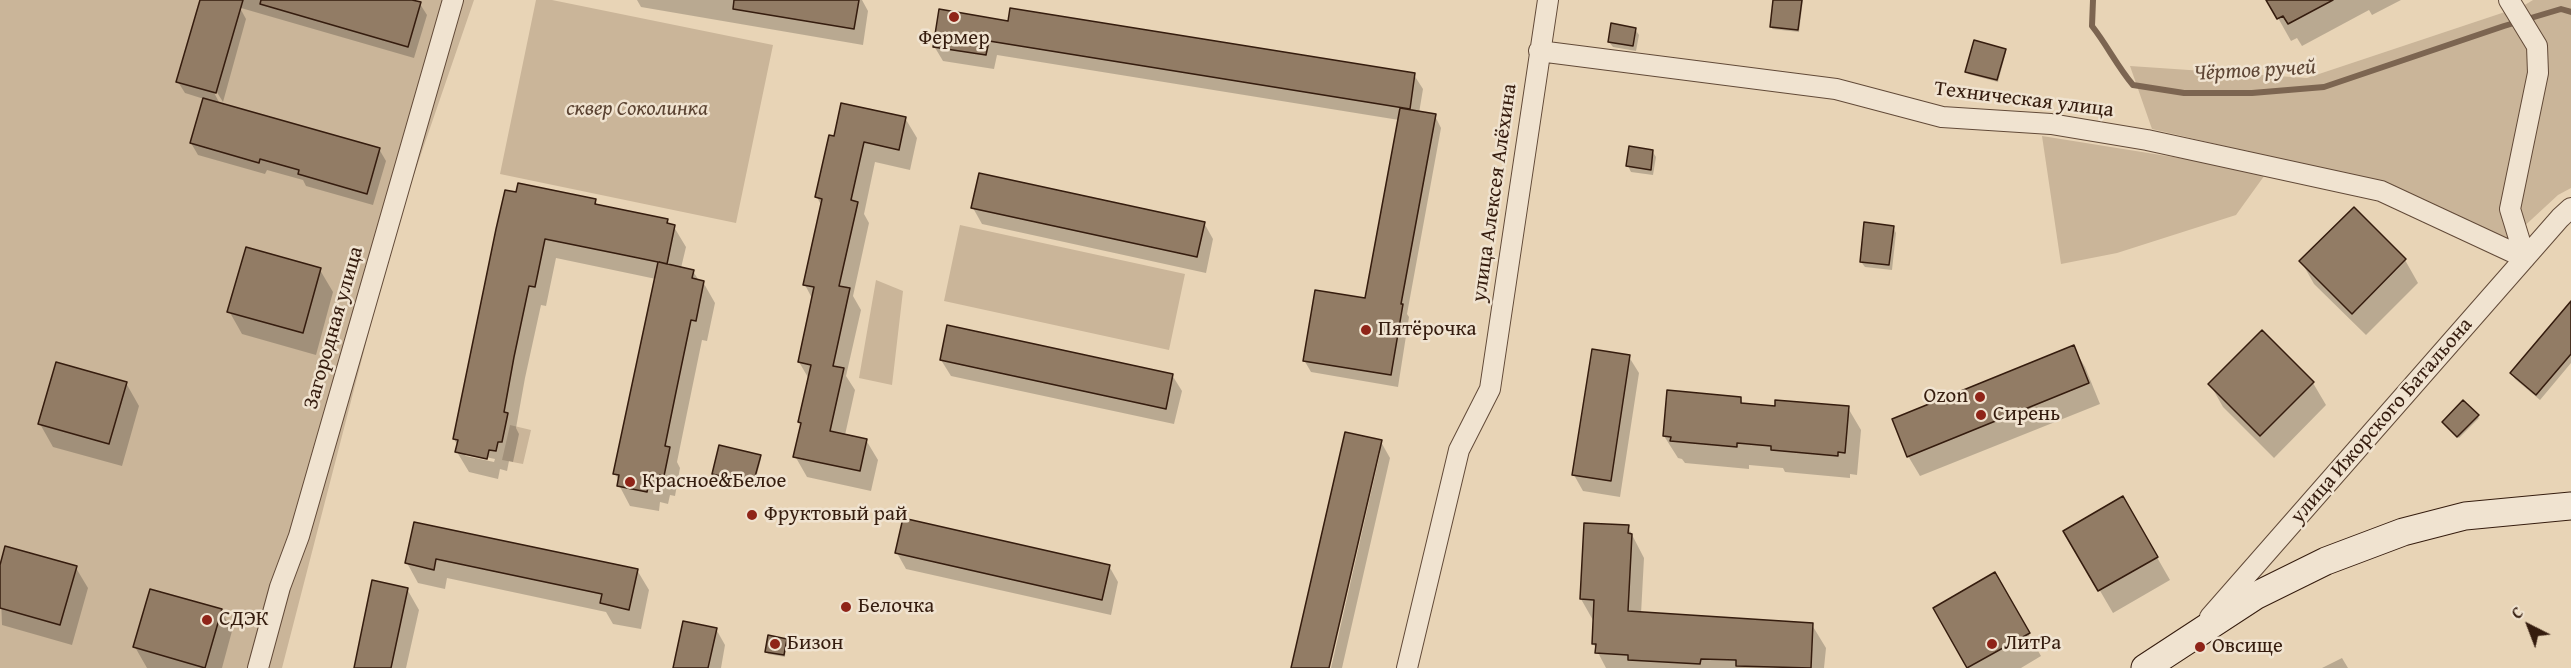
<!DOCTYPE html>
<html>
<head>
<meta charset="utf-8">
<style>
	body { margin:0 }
	#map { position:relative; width:2571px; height:668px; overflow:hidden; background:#e8d4b6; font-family:"Gentium Book Plus",serif }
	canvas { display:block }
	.north { position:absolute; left:2499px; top:596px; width:60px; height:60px; -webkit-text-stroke:4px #f0e3d0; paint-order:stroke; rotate:318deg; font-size:16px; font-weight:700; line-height:24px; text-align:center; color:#351c0e }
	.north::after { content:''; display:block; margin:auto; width:21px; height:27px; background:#351c0e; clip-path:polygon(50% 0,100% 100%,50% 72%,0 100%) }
</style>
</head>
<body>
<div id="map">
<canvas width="2571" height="668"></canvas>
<div class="north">С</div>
</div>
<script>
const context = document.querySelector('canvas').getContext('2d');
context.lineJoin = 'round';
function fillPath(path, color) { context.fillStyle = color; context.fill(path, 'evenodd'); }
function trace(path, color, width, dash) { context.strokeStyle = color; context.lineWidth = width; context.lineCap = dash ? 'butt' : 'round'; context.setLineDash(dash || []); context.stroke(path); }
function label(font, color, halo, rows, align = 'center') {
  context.font = font + ' "Gentium Book Plus",serif'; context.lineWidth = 5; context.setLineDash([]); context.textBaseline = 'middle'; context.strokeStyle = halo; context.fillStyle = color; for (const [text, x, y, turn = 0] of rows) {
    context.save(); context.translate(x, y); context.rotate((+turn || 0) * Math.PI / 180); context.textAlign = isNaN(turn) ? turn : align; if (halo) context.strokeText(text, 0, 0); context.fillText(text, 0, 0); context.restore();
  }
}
fillPath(new Path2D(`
	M0,0h474l-78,227 -114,441h-282z
	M536,0h16l221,45 -37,178 -236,-49z
	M2533,0h38v188l-13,7 -52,48 -111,-57 -243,-57 -22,-63 177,12 216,-72z
	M2042,136l225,36 -31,43 -119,38 -56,11z
	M960,225l225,49 -16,76 -225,-49z
	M876,280l27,11 -11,94 -33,-7z
	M510,425l21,5 -8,34 -21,-4z`), '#cab599');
fillPath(new Path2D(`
	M201,0h12l27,8 6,11 -23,83 -10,-16 -2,1 9,17 159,45 7,12 -13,44 -67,-19 -3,-6 -36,-10 -2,4 -67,-19 -7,-12 13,-44 -19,-6 -7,-11z
	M236,0h171l13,4 7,11 -13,43 -173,-50z
	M637,0h225l6,11 -5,34 -222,-38z
	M1774,0h29l-4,32 -27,-3z
	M2268,0h133l-29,15 -3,-5 -67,36 -5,-8 -6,3z
	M1010,23l404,52 9,14 -4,24 16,3 6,12 -34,186 2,3 -11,70 -87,-15 -7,-12 63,-61 32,-179 -402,-65 -3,14 -51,-8 -9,-15z
	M1635,29l4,6 -3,16 -23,-4 -4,-5z
	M2005,50l1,2 -8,30 -30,-8 -1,-3z
	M905,118l12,20 -7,32 -35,-8 -11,52 5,9 -16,73 8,14 -15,66 9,14 -10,45 21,5 12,20 -7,31 -64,-14 -12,-21 14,-77 -10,-17 14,-62 -8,-15 17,-78 -5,-10 18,-59z
	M1652,151l4,6 -3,18 -22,-3 -3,-6z
	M506,192l89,9 3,5 69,14 3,6 4,1 12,20 -5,21 12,3 6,10 4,1 12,21 -8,38 -5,-1 -15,73 -10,49 3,6 -5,28 -5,-1 -2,9 -8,-2 -1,9 -29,-5 -11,-21v-4l-4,-8 41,-194 -100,-21 -10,48 -5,-1 -16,73 -9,50 3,6 -6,28 -4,-1 -2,10 -7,-2 -2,10 -29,-7 -12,-20 1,-6 -4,-7zM462,452l33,7 -1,3 -28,-6z
	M973,208l231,15 9,16 -7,34 -224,-49z
	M1893,227l3,6 -4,37 -27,-3 -4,-5z
	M2405,260l13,23 -52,52 -52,-51 -13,-23z
	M320,270l13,22 -17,63 -74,-21 -13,-23z
	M2571,303v60l-31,37 -25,-21 -4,-6z
	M2262,332l51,51 13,22 -52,53 -51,-51 -13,-23z
	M2073,347l12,20 15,37 -180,72 -12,-20z
	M1629,357l10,16 -19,124 -37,-6 -9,-16z
	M941,360l231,15 10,16 -8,33 -223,-48z
	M126,383l13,23 -17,60 -69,-19 -13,-23z
	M1740,398l4,7 32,3h72l13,22 -4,45 -7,-1v4l-65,-6 -2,-4 -34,-3v4l-64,-6 -3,-4 -4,-1 -14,-22z
	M2477,416l2,2 -20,20 -14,-13z
	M1381,442l9,16 -48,210h-11l49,-215h-3l-49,215h-34z
	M760,456l1,3 -7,27 -39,-9 -2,-3z
	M2123,498l47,82 -57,33 -48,-82z
	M415,523l222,47 12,20 -8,39 -28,-5 -7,-12 -159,-34 -2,11 -27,-6 -11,-20z
	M1628,527l16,31 -3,56 171,11 14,23 -2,20h-218l-13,-25 1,-21 -13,-23z
	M897,553l212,13 9,16 -7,33 -205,-46z
	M76,568l12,20 -16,57 -70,-20 -2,-55z
	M1994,574l47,82 -20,12h-52l-34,-59z
	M407,589l12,21 -13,58h-50z
	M221,610l11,21 -10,37h-75l-12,-21z
	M716,629l9,16 -4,23h-46z
	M786,640l-1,17 -17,-3 -2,-3z
	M2342,658l6,10h-26z`), '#0003');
trace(new Path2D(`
	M2093,0l-1,26c15,19 25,40 41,59l51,8h68l72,-6 180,-61 57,-17 10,3`), '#7c6551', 6);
const building = new Path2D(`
	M200,0h43l-27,93 -40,-11z
	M261,0h151l9,2 -13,45 -148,-43z
	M734,0h125l-5,29 -121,-20z
	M1773,0h29l-4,30 -28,-3z
	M2266,0h67l-45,24 -5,-8 -6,3z
	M1010,8l405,65 -5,36 -421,-68 -3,14 -53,-8 6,-38 69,12z
	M1611,23l25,5 -3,18 -25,-4z
	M1974,40l32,9 -9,31 -32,-8z
	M203,98l177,50 -13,46 -69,-20 1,-4 -39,-11 -1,4 -69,-20z
	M841,103l65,14 -7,33 -35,-8 -13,58 7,2 -19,84 11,2 -17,78 11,2 -14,63 37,8 -7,32 -67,-14 8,-34 -3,-1 13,-57 -13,-3 16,-75 -11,-2 19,-86 -7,-2 14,-62 5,1z
	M1400,108l36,6 -35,190h2l-12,71 -88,-14 12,-71 50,8z
	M1629,146l24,4 -2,20 -25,-4z
	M979,173l226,49 -8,35 -226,-49z
	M518,183l78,16 -1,5 73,15 -1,4 8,2 -8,39 -8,-2 35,8 -2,8 12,3 -8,40 -5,-1 -15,72 -11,54 5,1 -6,29 -5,-1 -2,9 -8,-1 -2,9 -30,-6 2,-11 -6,-1 45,-212 -44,-9 -69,-14 -10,48 -6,-1 -15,71 -10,55 4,1 -6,29h-4l-2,9 -7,-1 -2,9 -32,-7 3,-12 -5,-1 43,-210 9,-39 11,2z
	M2354,207l52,52 -54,55 -53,-53z
	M1864,222l30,4 -5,39 -29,-3z
	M246,247l75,21 -18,65 -76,-21z
	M2571,301v53l-35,41 -26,-22z
	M947,325l226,49 -7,35 -226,-49z
	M2262,330l52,52 -54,54 -52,-52z
	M2074,345l15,38 -182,74 -15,-38z
	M1592,349l38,6 -19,126 -39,-6z
	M56,362l71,20 -18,62 -71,-20z
	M1667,390l74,7v6l34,3v-6l74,6 -4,47 -7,-1v4l-67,-6v-4l-34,-3v4l-67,-6 1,-4 -8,-1z
	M2463,400l16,15 -22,22 -15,-15z
	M1345,432l37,8 -53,228h-38z
	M719,445l42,10 -8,29 -41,-10z
	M2123,496l35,61 -60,34 -35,-60z
	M903,518l207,47 -8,35 -207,-47z
	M414,522l224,47 -9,41 -29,-7 2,-9 -166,-35 -2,11 -29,-7z
	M1584,523l45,2 -1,8 4,1 -4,77 185,12 -2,45 -75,-2v-6l-35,-1 -1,5 -72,-4v-5l-33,-2 1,-9h-4l2,-44 -14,-1z
	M5,546l72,20 -17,59 -60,-17v-43z
	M1995,572l35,61 -63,35 -34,-60z
	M372,580l36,8 -17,80h-37z
	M150,589l72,20 -17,59 -72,-21z
	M683,621l34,7 -9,40h-35z
	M768,635l19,4 -3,16 -19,-3z`);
fillPath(building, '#927c65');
trace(building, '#351c0e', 1.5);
const street = new Path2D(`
	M2509,0l28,46 1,27 -28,136 15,49
	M1539,51l297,38 106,28 109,7 96,16 234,51 144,67
	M2210,617l350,-399 11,-10
	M258,668l22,-81 19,-51 154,-536
	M1407,668l52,-218 31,-61 58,-389`);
const secondary = new Path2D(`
	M2145,668l110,-72 71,-35 77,-29 62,-16 106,-10`);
trace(street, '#624a38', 22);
trace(secondary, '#351c0e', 29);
trace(street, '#f0e3d0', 20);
trace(secondary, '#f0e3d0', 27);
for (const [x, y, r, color] of [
	[954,17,6,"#8f2418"],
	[1366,330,6,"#8f2418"],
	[1980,397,6,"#8f2418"],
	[1981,415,6,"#8f2418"],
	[630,482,6,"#8f2418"],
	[752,515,6,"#8f2418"],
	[846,607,6,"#8f2418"],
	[207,620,6,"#8f2418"],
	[775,644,6,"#8f2418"],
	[1992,644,6,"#8f2418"],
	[2200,647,6,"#8f2418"]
]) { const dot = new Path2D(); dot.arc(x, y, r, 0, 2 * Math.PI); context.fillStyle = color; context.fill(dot); trace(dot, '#f0e3d0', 2); }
label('21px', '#351c0e', '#f0e3d0', [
	["Фермер",954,39,"center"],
	["Пятёрочка",1378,330],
	["Ozon",1968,397,"right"],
	["Сирень",1993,415],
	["Красное&Белое",642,482],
	["Фруктовый рай",764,515],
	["Белочка",858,607],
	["СДЭК",219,620],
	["Бизон",787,644],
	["ЛитРа",2004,644],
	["Овсище",2212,647]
], 'left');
label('21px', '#351c0e', '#f0e3d0', [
	["Техническая улица",2024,100,7],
	["улица Алексея Алёхина",1495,193,-82],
	["Загородная улица",334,328,-74],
	["улица Ижорского Батальона",2382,421,-49]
]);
label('italic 21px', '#5a4231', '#f0e3d0', [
	["сквер Соколинка",637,110]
]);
label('italic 22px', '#5e4635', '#f0e3d0', [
	["Чёртов ручей",2255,71,-3]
]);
</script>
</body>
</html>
